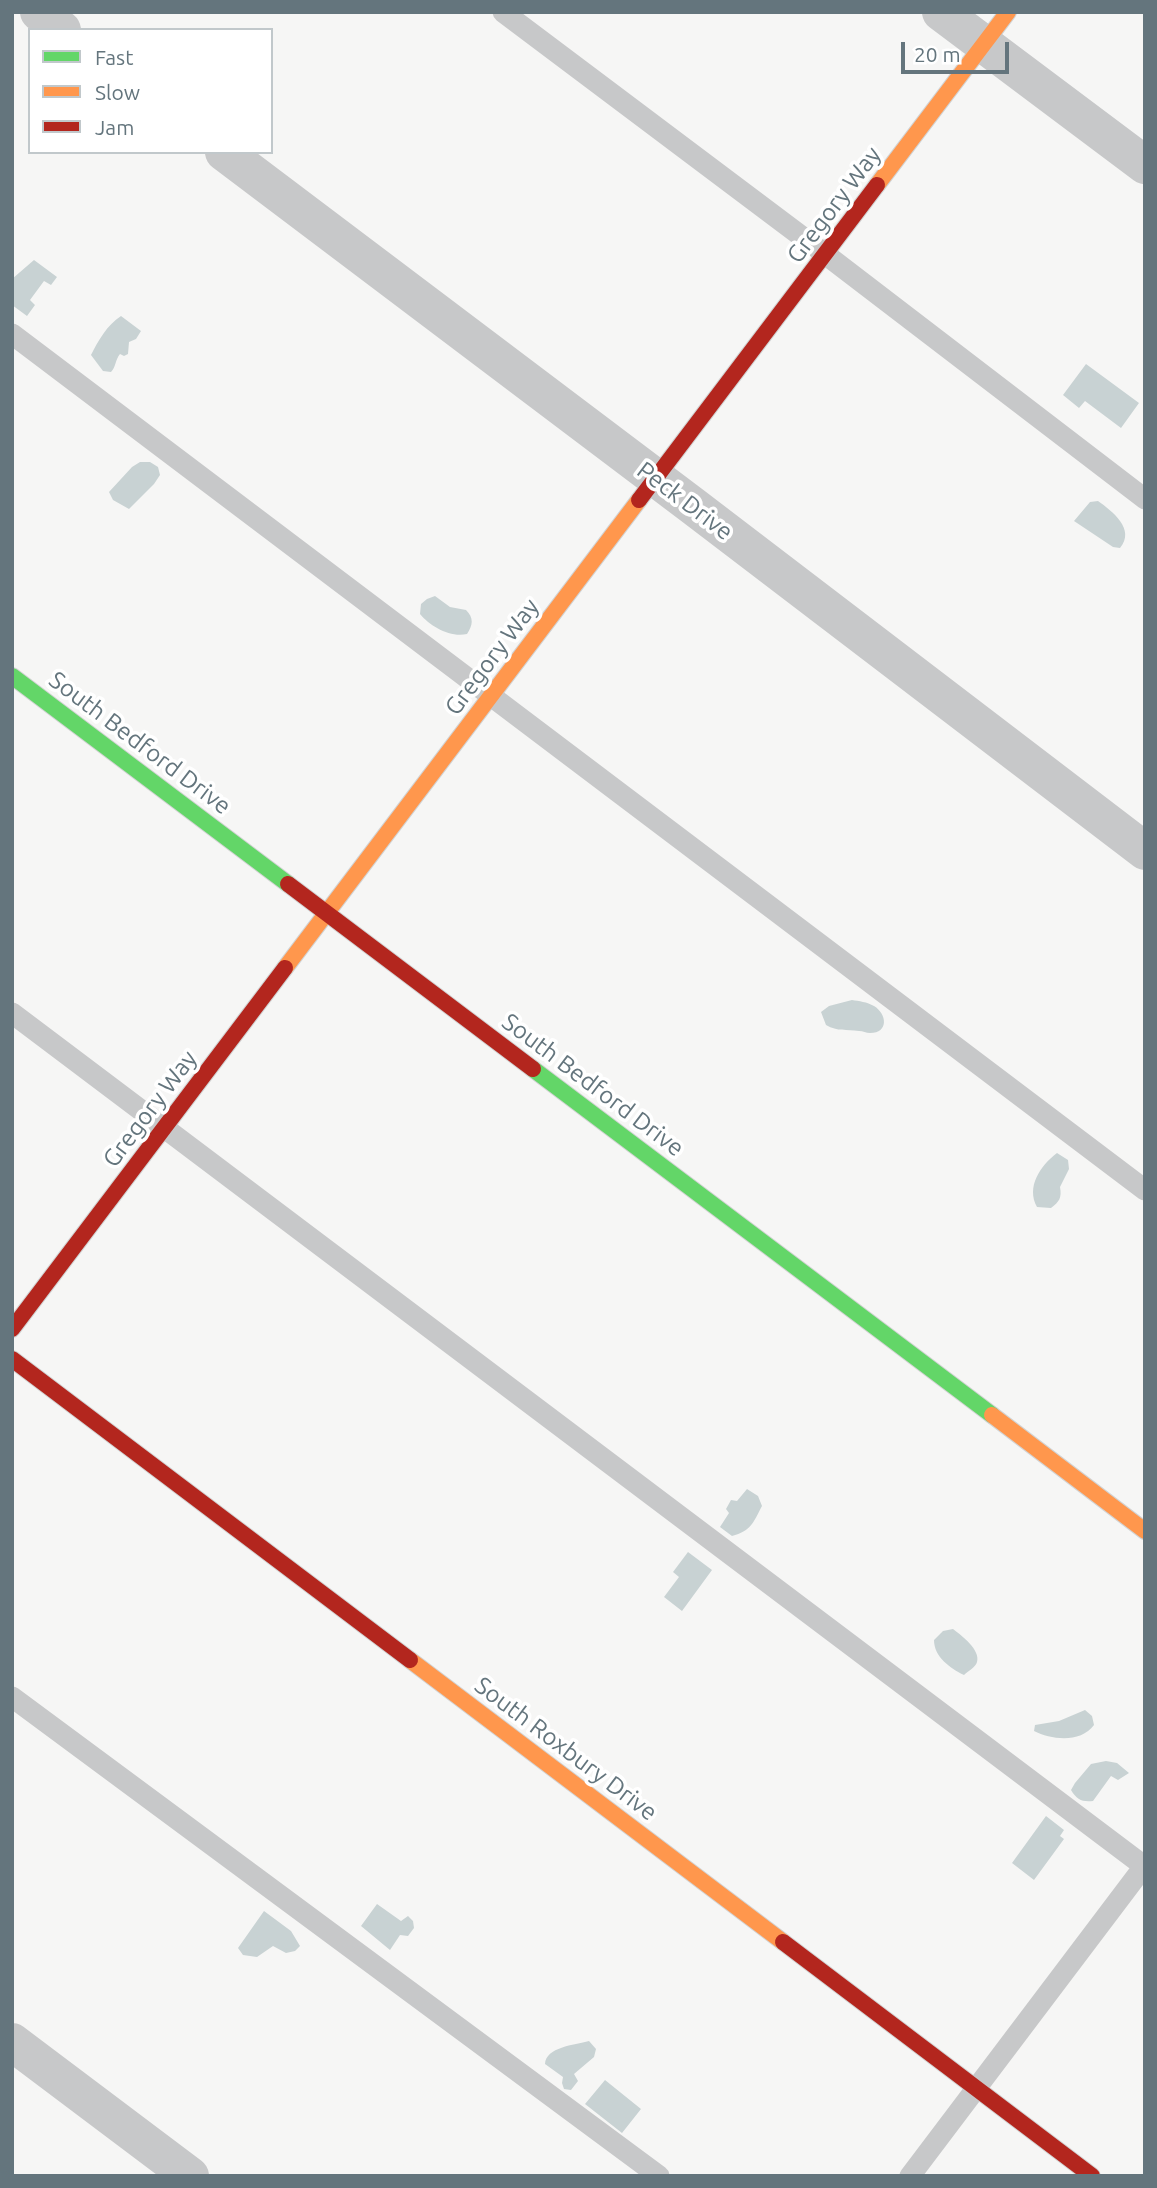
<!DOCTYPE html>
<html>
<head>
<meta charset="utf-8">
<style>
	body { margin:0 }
	#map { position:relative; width:1157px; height:2188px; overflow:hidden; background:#f6f6f5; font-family:Ubuntu,sans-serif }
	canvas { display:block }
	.frame { position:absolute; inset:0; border:14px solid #64757d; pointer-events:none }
	.legend { position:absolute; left:28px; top:28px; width:245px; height:126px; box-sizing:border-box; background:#fff; border:2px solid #c1c8cb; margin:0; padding:9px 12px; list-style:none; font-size:21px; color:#64757d }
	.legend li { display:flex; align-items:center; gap:14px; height:35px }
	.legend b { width:35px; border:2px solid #c1c8cb }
	.scale { position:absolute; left:901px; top:42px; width:108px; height:32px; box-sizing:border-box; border:4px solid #64757d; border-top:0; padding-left:9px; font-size:21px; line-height:24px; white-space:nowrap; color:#64757d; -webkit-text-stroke:5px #fff; paint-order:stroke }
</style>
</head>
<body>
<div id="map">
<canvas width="1157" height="2188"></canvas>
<div class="frame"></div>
<ul class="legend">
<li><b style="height:9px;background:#63d668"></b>Fast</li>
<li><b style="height:9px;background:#ff974d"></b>Slow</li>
<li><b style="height:9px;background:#b3261e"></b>Jam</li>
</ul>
<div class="scale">20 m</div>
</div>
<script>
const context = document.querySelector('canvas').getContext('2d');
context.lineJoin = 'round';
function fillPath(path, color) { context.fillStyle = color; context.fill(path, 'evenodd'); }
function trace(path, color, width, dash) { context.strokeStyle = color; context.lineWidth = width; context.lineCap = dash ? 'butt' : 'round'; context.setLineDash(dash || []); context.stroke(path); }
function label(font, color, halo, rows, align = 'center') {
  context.font = font + ' Ubuntu,sans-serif'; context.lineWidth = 7; context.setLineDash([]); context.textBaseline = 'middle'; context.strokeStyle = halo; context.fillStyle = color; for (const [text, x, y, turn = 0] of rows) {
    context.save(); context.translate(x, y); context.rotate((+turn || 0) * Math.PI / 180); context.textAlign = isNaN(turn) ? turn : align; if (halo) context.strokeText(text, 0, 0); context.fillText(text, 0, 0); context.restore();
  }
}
fillPath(new Path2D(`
	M34,260l23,17 -6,8 -7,-4 -14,19 5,5 -8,11 -15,-11v-26z
	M121,316l20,15 -5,8 -7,3 -1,12 -4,2 -4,-2c-5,6 -4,13 -9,18l-8,-1 -12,-16c7,-14 16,-30 30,-39z
	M1086,364l53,39 -18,25 -36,-27 -6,7 -16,-13z
	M140,462h10l8,5 2,8 -6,9 -25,25 -16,-9 -4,-8 23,-25z
	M1098,501c14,10 38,28 22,47l-7,-1 -39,-26 16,-19z
	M435,596l15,11 16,3c8,8 7,15 1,24 -17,4 -37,-8 -47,-20l1,-10 6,-5z
	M852,1000c7,1 15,2 22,6 13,8 15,27 -4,27 -4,0 -7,-2 -11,-2 -13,-2 -21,1 -33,-6l-5,-13 8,-6z
	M1057,1153l11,7 1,9 -9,18c2,11 -1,15 -9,21l-14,-1c-11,-20 3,-41 20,-54z
	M747,1489l11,7 4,10c-9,17 -11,25 -30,30l-12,-9 9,-14 -3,-4 5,-9 6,1z
	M688,1552l24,18 -30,41 -18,-14 15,-20 -6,-5z
	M953,1629c8,6 28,21 24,33 -1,5 -9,9 -13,13 -14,-7 -30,-18 -30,-35l9,-9z
	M1085,1710l7,6 2,9c-13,18 -42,15 -60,6l1,-6 24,-4z
	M1106,1761l11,2 12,10 -11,7 -7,-4 -18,25c-11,1 -16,-1 -22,-11l4,-7 16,-19z
	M1046,1816l18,14 -4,6 4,3 -30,41 -22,-17z
	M377,1904l24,17 7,-5 5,5 1,7 -6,8 -8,-1 -10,15 -29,-24z
	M264,1911l27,20 9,15 -5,5 -9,2 -13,-7 -16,11 -14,-2 -5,-7z
	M589,2041l7,8 -2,8 -20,17 4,7 -7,9 -7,-1 -2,-6 1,-6 -18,-13c1,-17 29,-19 44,-23z
	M605,2080l36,29 -19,24 -37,-29z`), '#c8d2d3');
const fast = new Path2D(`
	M12,676l276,208
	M533,1069l459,346`);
const slow = new Path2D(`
	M877,185l131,-173
	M285,968l354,-468
	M992,1415l153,116
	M410,1660l373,282`);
const jam = new Path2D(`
	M639,500l238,-315
	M288,884l245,185
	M12,1329l273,-361
	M12,1359l398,301
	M783,1942l309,234`);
trace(fast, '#d2d3d3', 18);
trace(slow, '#d2d3d3', 18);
trace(jam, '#d2d3d3', 18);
trace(new Path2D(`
	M503,12l322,242 320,245
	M12,334l1133,856
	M12,1013l1132,853
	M12,1697l647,479
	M910,2176l235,-311`), '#c7c8c9', 21);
trace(new Path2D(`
	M39,12l23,18
	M941,12l204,153
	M224,152l469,354 452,345
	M12,2042l178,134`), '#c7c8c9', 38);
trace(fast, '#63d668', 16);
trace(slow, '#ff974d', 16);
trace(jam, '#b3261e', 16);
label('24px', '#64757d', '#fff', [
	["Gregory Way",834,205,-53],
	["Peck Drive",685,501,37],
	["Gregory Way",492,657,-53],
	["South Bedford Drive",140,743,37],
	["South Bedford Drive",593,1085,37],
	["Gregory Way",150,1109,-53],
	["South Roxbury Drive",566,1749,37]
]);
</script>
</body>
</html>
